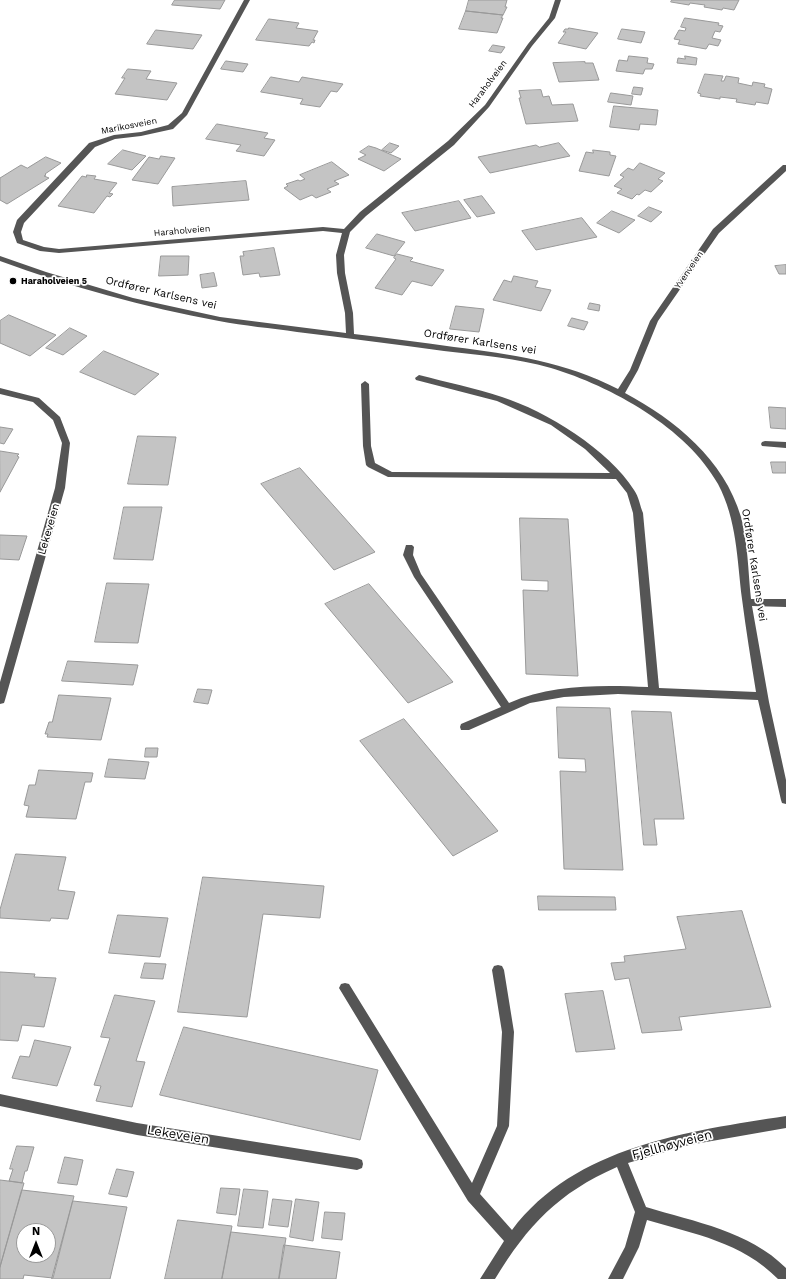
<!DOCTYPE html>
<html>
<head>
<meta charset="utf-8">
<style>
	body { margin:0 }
	#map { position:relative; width:786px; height:1279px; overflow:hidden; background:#fff; font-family:"Work Sans",sans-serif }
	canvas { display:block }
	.north { position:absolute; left:16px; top:1223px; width:40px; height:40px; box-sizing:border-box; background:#fff; border:1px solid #999; border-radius:50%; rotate:0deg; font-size:11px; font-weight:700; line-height:16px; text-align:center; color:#000 }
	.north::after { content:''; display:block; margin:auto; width:14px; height:18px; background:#000; clip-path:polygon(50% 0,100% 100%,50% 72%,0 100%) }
</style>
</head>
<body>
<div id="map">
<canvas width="786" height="1279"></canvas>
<div class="north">N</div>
</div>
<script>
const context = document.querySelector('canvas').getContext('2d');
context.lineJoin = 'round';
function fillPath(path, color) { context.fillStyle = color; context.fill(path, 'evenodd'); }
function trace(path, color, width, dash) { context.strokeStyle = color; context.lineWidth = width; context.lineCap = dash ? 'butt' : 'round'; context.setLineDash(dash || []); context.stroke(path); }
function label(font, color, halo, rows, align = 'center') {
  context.font = font + ' "Work Sans",sans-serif'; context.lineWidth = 3.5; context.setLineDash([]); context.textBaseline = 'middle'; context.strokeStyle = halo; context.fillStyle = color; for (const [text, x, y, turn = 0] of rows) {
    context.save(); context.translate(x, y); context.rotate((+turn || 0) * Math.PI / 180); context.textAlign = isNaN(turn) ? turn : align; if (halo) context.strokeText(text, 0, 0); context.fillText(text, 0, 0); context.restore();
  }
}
const building = new Path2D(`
	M175,0h50l-5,9 -48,-4z
	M469,0h38l-2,7h2l-4,8 -37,-4z
	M672,0h67l-5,10 -11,-2 -1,2 -18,-3 1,-2 -15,-2 -1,2 -18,-3z
	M466,11l37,4 -2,3h2l-6,15 -38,-4z
	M685,18l34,5 -1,2 5,1 -3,6 -5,-1 -3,7 9,2 -3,6 -9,-2 -3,5 -28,-5 2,-4 -6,-1 5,-9 6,1 1,-3 -5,-1z
	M269,19l30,4 -3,5 22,3 -5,9h2l-1,3 -2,-1 -3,4 -53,-6z
	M569,28l29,5 -12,16 -28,-6 8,-11h-3l2,-3h3z
	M622,29l23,3 -4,11 -23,-4z
	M156,30l46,5 -9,14 -46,-5z
	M493,45l12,2 -4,6 -12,-2z
	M629,56l19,2 -1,5 7,1 -2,5h-7l-2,5 -27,-3 3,-11 8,1z
	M685,56l12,2 -1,7 -19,-2 1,-5 7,1z
	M226,61l22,3 -5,8 -22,-3z
	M585,62v1h8l6,17 -40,2 -6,-19z
	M128,69l23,2 -5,8 31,4 -10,17 -52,-6 10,-16h-3z
	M705,74l18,2 -2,5h3l2,-5 13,2 -1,5 14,3 1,-4 12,2 -1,3 8,2 -4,15 -12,-2 -1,3 -19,-3 1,-3 -17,-2v2l-20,-3 1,-2 -3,-1z
	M271,77l28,5 3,-5 41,7 -6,8 -6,-1 -11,16 -20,-3 3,-5 -42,-7z
	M634,87l9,1 -2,7 -9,-1z
	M541,90l2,7 6,-1 3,9 21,-1 5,17 -52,3 -7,-26h2l-2,-7z
	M611,93l22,3 -2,9 -23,-3z
	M614,106l44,4 -2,15 -16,-1 -1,6 -29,-3z
	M217,124l51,9 -4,5 11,2 -11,16 -28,-5 5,-6 -35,-6z
	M390,143l9,3 -8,7 -9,-3z
	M559,143l11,13 -80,17 -12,-16 58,-12 3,2z
	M369,146l7,2 25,11 -17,12 -26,-12 8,-4 -6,-3z
	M123,150l23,6 -14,14 -24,-6z
	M593,150l17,2v3l6,1 -7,20 -30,-5 7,-19 7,1z
	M161,156l14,2 -17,26 -26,-4 17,-23 10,2z
	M46,157l15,6 -16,11 1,1 -2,1 5,2 -42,26 -7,-4v-22l21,-13 6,3z
	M332,162l17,13 -15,6 5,3 -12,5 4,3 -15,6 -4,-3 -12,5 -16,-12 4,-2 -2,-2 12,-4 2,1 5,-2 -5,-4z
	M640,163l25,10 -7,6 5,2 -12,11 -6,-2 -6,5 -2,-1 -5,5 -15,-6 5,-4 -8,-3 10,-9 -4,-2 8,-7 5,2z
	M87,175l9,1 -2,3 23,4 -8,10 4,1 -3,3 -3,-1 -13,17 -36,-7 24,-30 4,1z
	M246,181l3,19 -76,6 -1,-19z
	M482,196l13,17 -18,4 -13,-17z
	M459,201l12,17 -56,13 -13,-18z
	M649,207l13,5 -11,10 -13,-6z
	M612,211l23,9 -16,13 -22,-10z
	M582,218l15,19 -61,13 -14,-19z
	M377,234l28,8 -11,14 -28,-8z
	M274,248l6,27 -20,2 -1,-4 -16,2 -3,-19h4l-1,-4z
	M397,254l16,4 -3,3 34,9 -12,16 -20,-5 -10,14 -27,-7 21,-29 -2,-1z
	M161,256h28l-1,19 -29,1z
	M786,265v9h-7l-4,-8z
	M214,273l3,13 -15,2 -2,-13z
	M514,276l24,5 -3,6 16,3 -10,21 -48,-11 11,-20 7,2z
	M590,303l10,2 -1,6 -11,-2z
	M456,306l28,3 -5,23 -29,-3z
	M9,315l47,20 -26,21 -30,-13v-22z
	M572,318l16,4 -4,8 -16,-4z
	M70,328l17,8 -24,19 -17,-7z
	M104,351l55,23 -24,21 -55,-23z
	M769,407l17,1v21l-15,-1z
	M0,427l13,2 -9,15 -4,-1z
	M138,436l38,1 -8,48 -40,-1z
	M0,451l19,3 -2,2 2,1 -19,35z
	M771,462h15v11h-13z
	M300,468l75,84 -41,18 -73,-86z
	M124,507h38l-9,53 -39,-1z
	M520,518l48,1 10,157 -52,-2 -3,-84 25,1v-10l-26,-1z
	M0,535l27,1 -8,24 -19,-1z
	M107,583l42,1 -11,59 -43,-1z
	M369,584l84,98 -45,21 -83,-99z
	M68,661l70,4 -5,20 -71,-4z
	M198,689l14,1 -4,14 -14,-2z
	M59,695l52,3 -10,42 -54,-3 1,-3h-3l4,-12h3z
	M557,707l53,1 13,162 -59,-1 -4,-98 26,1 -1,-13 -26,-1z
	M632,711l39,1 13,107h-30l3,26h-13z
	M404,719l94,112 -45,25 -93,-115z
	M146,748h12l-1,9h-12z
	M109,759l40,3 -4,17 -40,-2z
	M39,770l54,3 -2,9h-6l-9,37 -50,-2 3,-11 -5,-1 5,-20h6z
	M16,854l50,3 -8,33 17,2 -7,27 -17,-1 -1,3 -50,-3v-8z
	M203,877l121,9 -4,32 -57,-4 -16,103 -69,-5z
	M538,896l77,1 1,13h-77z
	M742,911l29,96 -92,10 3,13 -40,3 -13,-55 -14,2 -4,-17 14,-1 -1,-6 62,-7 -9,-32z
	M118,915l50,3 -8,39 -51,-4z
	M145,963l21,1 -3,15 -22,-1z
	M0,972l35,2 -1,3 22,1 -12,49 -22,-2 -4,16 -18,-1z
	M603,991l12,58 -39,3 -11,-58z
	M115,995l40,6 -19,60 9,1 -13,45 -36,-6 5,-15 -7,-1 16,-47 -9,-1z
	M184,1027l194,43 -18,70 -200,-45z
	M35,1040l36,7 -14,39 -45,-8 8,-22 9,1z
	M17,1146l17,1 -7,24h-2l-3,12 -13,-2 4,-12h-3z
	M65,1157l18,3 -6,25 -19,-2z
	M117,1169l17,3 -7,25 -18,-3z
	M0,1180l24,3 -24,84z
	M221,1188l19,1 -4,26 -19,-2z
	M244,1189l24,2 -5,37 -25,-2z
	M22,1190l52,6 -21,82 -29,-3 -1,4h-23v-12zM24,1231h24v24h-24z
	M273,1199l19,2 -4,26 -19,-2z
	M296,1199l23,3 -6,39 -23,-4z
	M73,1201l54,6 -17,72h-58z
	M325,1212l20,1 -3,27 -20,-2z
	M178,1220l54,6 -10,53h-57z
	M231,1232l55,6 -7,41h-57z
	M284,1245l56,7 -4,27h-57z`);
fillPath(building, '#c4c4c4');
trace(building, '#999', 1);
fillPath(new Path2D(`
	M244,0h6l-63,115 -14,14 -32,7 -26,3 -20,8 -71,76 -3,9 2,8 21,7 15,2 264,-22 21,2 16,-17 88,-71 37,-36 43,-61 21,-26 6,-18h6l-6,18 -23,28 -43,61 -35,38 -88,71 -16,16 -6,23 1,18 8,40 1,21c33,4 67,8 100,13 57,7 112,15 164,42l12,-19 20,-49 63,-92 70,-64h3v6l-67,62 -61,88 -20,49 -13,23c50,27 99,66 116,124 7,26 7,54 10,82h35v8l-34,-1 17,96 17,78v24l-4,-1 -1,-3 -23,-100 -140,-6 -54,3 -34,6 -61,27h-8l-1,-3 1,-3 40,-17 -87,-130 -11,-22 3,-10h6l2,2 -1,8 8,19 88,129c43,-19 94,-18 139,-16l-15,-174 -6,-20 -11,-14 -228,-2 -20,-10 -2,-2 -3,-19 -2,-62 4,-3 4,3 2,62 4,17 17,9 218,1 -25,-24 -34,-24 -54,-24 -81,-21 -1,-2 4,-3c27,7 56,13 83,22 44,14 107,53 132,93 5,7 6,16 9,23l16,175 97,4c-5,-31 -10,-62 -14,-93 -5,-40 -5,-79 -24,-115 -31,-56 -107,-98 -167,-116 -35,-10 -72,-13 -107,-17 -49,-7 -98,-13 -147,-19 -26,-4 -53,-6 -78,-11 -75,-14 -148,-34 -219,-60v-5l46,16 87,26 87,19 126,16 -1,-20 -8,-40 -1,-18 6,-22 -19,-2 -264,22 -19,-2 -23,-8 -4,-11 4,-12 72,-77 25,-8 27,-3 27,-7 14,-12z
	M0,388l39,10 21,19 10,26 -5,45 -60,212 -1,3 -4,1v-22l55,-194 7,-45 -9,-23 -20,-18 -33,-8z
	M765,441l21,1v6l-24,-2 -1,-2 1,-2z
	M498,965l4,1 2,4 10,62 -5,94 -29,68 32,36c63,-84 177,-99 274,-114v12l-97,17 -61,18 18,44c49,15 103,24 140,61v11h-8c-36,-37 -84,-45 -131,-59l-8,27 -16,32h-15l17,-32 10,-35 -18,-45c-59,26 -89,58 -122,112h-15l24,-38 -36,-40 -129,-213 2,-4 4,-1 4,1 123,199 25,-57 5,-94 -10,-62 2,-4z
	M0,1094l137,29 220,35 5,2 1,4 -1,4 -5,2 -220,-35 -137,-29z`), '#555');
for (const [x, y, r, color] of [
	[13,281,4,"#000"]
]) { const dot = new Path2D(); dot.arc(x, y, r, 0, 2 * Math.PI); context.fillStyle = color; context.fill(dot); trace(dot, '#fff', 1.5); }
label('9px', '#000', '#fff', [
	["Haraholveien",488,84,-53],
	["Marikosveien",129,126,-11],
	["Haraholveien",182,231,-5],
	["Yvenveien",689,270,-56]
]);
label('bold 9px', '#000', '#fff', [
	["Haraholveien 5",21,281]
], 'left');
label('11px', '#000', '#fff', [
	["Ordfører Karlsens vei",161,293,13],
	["Ordfører Karlsens vei",480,342,9],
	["Lekeveien",49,529,-74],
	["Ordfører Karlsens vei",754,565,81]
]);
label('13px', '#000', '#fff', [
	["Lekeveien",178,1135,9],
	["Fjellhøyveien",672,1145,-15]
]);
</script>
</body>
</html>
